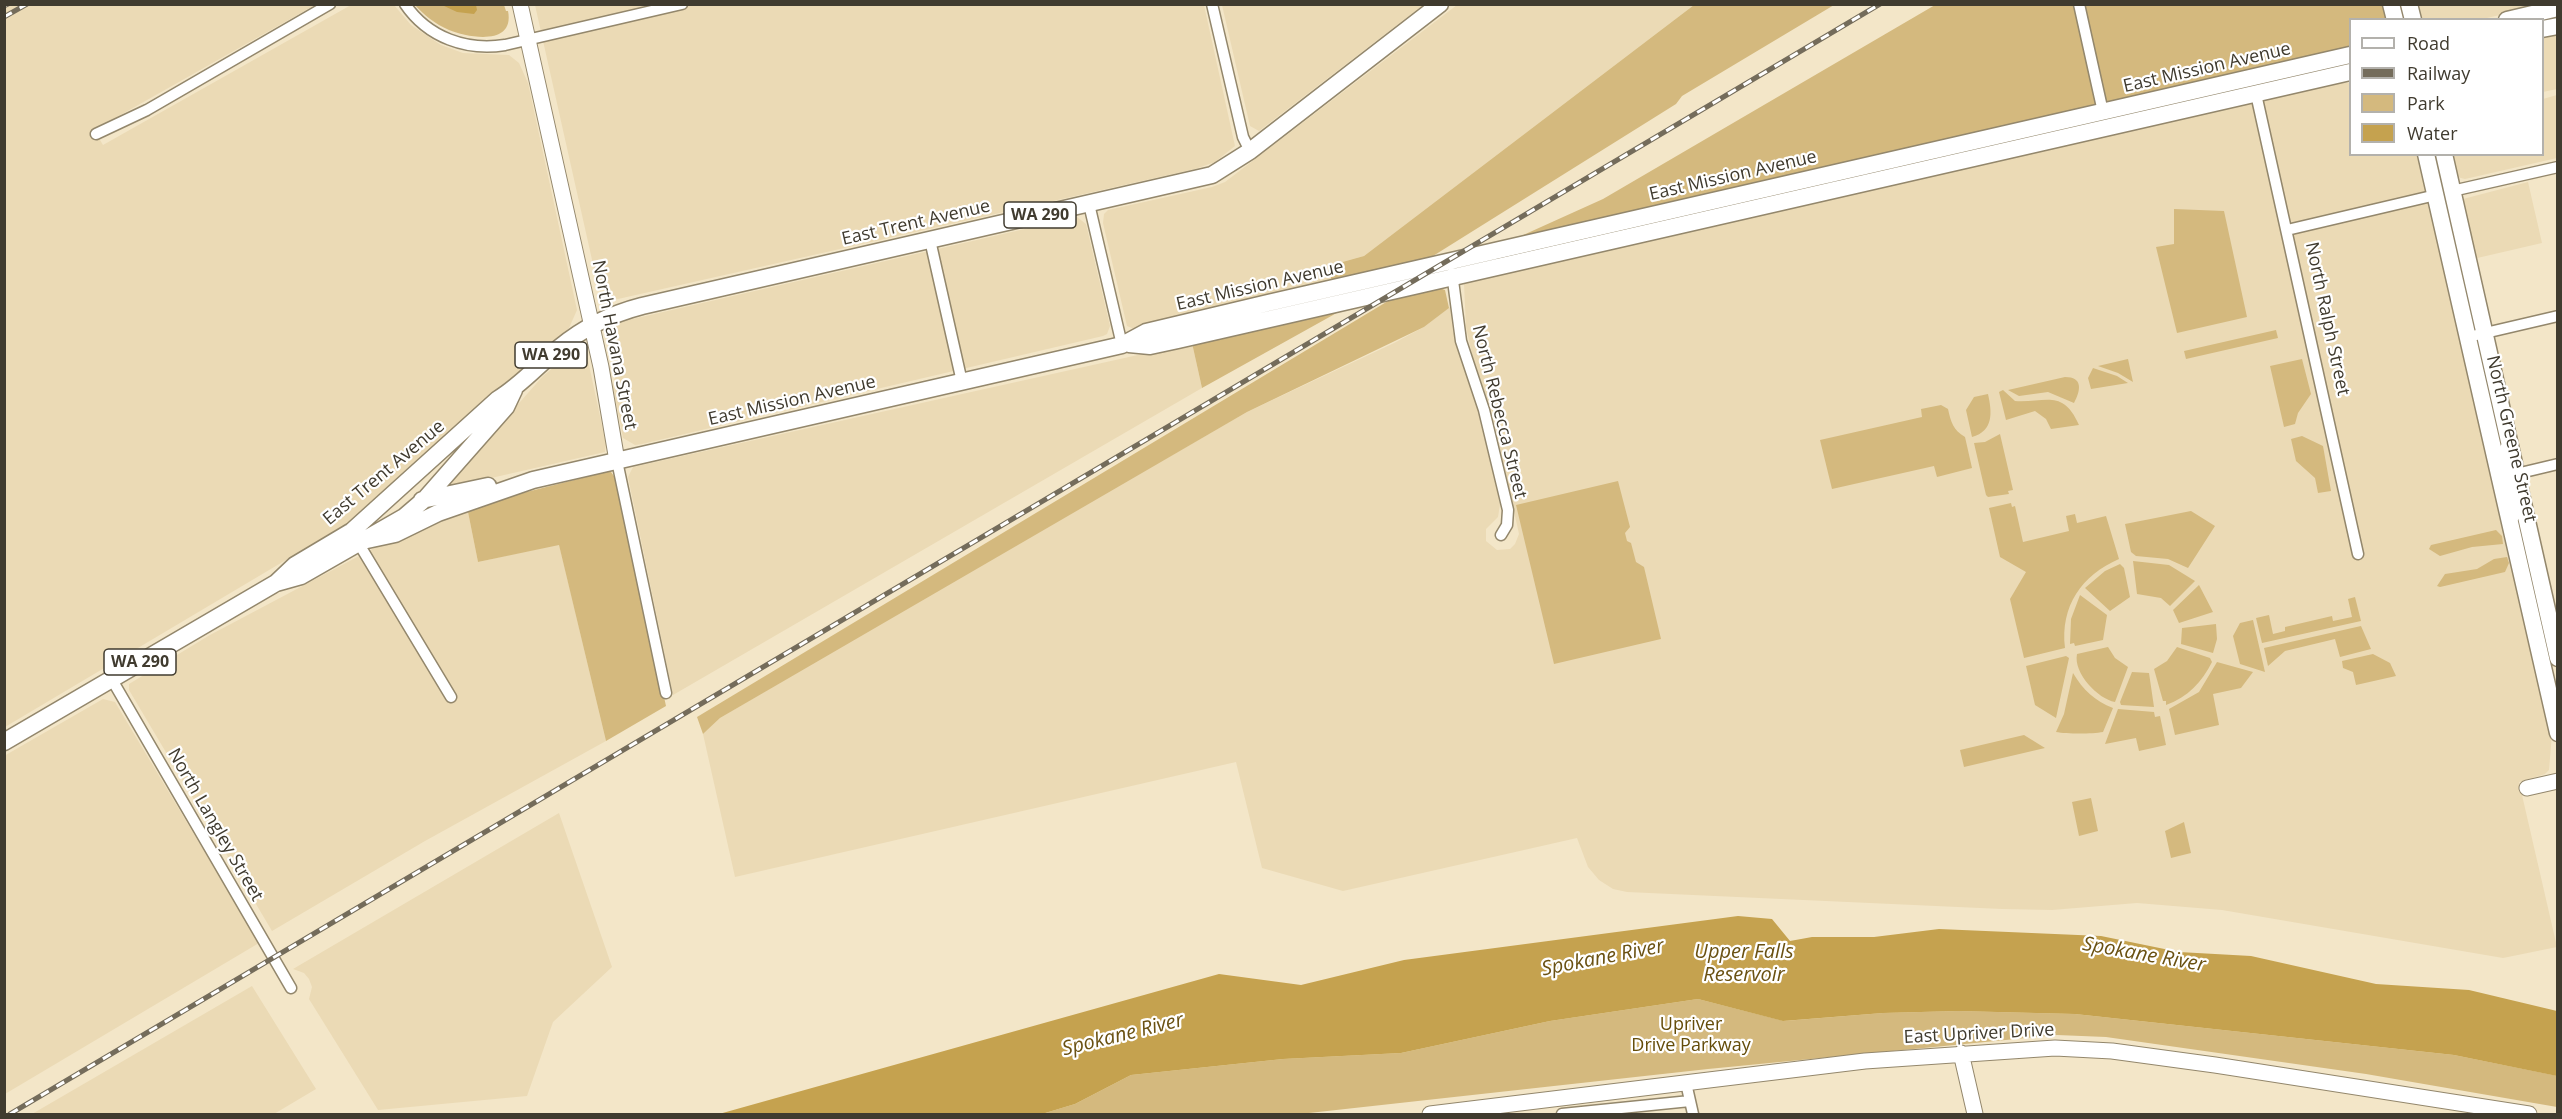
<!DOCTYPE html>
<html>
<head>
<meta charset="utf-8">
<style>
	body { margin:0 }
	#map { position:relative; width:2562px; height:1119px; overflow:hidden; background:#f3e6c8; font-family:"Open Sans",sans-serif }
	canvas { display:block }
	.frame { position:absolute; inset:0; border:6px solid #403b2f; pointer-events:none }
	.legend { position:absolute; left:2349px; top:18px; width:195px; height:138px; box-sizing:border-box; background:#fff; border:2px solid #b3b1ac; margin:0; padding:8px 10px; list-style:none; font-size:18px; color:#403b2f }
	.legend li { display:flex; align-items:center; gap:12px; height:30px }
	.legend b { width:30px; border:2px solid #b3b1ac }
</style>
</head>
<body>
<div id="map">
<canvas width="2562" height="1119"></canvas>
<div class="frame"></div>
<ul class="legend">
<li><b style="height:8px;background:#fff"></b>Road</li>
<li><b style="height:8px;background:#746c5b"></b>Railway</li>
<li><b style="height:16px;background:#d4b97e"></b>Park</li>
<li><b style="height:16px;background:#c5a24f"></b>Water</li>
</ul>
</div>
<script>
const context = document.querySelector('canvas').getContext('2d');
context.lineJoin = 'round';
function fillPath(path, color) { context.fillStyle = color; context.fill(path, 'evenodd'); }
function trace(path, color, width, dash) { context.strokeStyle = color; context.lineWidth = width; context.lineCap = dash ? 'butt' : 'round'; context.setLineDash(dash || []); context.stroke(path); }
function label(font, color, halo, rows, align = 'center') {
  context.font = font + ' "Open Sans",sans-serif'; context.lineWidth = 4.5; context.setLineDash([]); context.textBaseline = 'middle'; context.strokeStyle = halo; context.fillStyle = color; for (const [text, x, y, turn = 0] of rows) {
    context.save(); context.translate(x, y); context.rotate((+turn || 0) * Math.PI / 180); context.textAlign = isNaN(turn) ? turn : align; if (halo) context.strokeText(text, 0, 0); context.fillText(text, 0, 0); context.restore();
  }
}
fillPath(new Path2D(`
	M4,5h311l-221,125 9,15 248,-140h43l17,20 30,20 22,8 46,2 10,8 9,20 49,227 -8,18 -98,92 -106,93 -360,214z
	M535,5h669l31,141 -20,16 -20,7 -577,130 -9,-2 -12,-15z
	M1222,5v-1l201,1 -164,126 -9,-5z
	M1457,5h237l-330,251 -36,10 4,16 -198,47 -7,-3 -24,-103 1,-9 4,-4 104,-23 13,-5z
	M2415,5h129l-66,15 -59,-1z
	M2557,30v59l-14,3 -1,-58z
	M2326,83h24v71l71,1 131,579 -3,36 -4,4 -26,8 38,165 -54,11 -281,-48 -85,-7 -85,7 -50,-1 -375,-17 -14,-3 -14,-9 -11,-13 -11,-29 -234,53 -81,-23 -26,-106 -501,115 -32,-143 17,-16 218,-129 309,-177 147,-69 30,-16 26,-20 3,24 26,82 21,91 -2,13 -12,12v12l11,9 13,-1 5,-5 4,-10 -27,-122 -19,-53 -7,-32 -2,-43 3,-6z
	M2557,95v63l-92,21 -8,-2 -7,-22 92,-1 1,-55z
	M2528,182l14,61 -69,16 -10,-60z
	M1077,217l9,7 24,102 -3,8 -4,2 -461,108 -7,1 -12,-7 -10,-50 3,-17 -8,-36 3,-7 13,-7z
	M1192,343l10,45 -529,307 -45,-218 5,-10z
	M581,345l5,6 20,93 -1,8 -162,37 100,-113z
	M467,507l11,55 81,-18 47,197 -181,100 -153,90 -143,-241v-6l81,-49 200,-106z
	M103,699l12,3 144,241 -254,151 -1,-338z
	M559,813l53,154 -59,55 -26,74 -149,14 -69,-111 3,-12 -3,-8 -5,-6 -11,-4z
	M252,986l64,103 -42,25h-242z`), '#ebdab5');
fillPath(new Path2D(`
	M2386,4l4,15 -40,1v28l-840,193 93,-42 332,-194z
	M415,5h89l2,6h2c7,35 -39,27 -59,19 -14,-6 -25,-15 -34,-25z
	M1694,5h140l-152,91 -6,8 -251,157 -93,21 -4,-16 36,-10z
	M2174,209l50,2 23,106 -70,16 -21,-86 18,-3z
	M1440,288l5,2 4,18 -25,19 -177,85 -527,306 -17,16 -6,-17 696,-419z
	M1351,305l-149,83 -10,-45z
	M2276,330l2,8 -92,21 -2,-8z
	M2128,359l5,23 -15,-9 -20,-7z
	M2302,359l9,35 -13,19 -3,11 -11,3 -14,-61z
	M2093,368l24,8 11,7 -37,6 -3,-11z
	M2065,377c18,0 16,13 9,26l-26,-11 -29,4 -11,-6z
	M2003,390l12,11c30,2 48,-13 64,24l-28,4 -5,-10 -11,-8 -29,9 -7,-28z
	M1988,394c4,18 6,37 -16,43l-6,-27 8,-13z
	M1941,405l7,4c3,13 5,21 17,28l7,31 -35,9 -3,-11 -102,23 -12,-49 102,-23 -1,-8z
	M2000,434l13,56 -5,1 1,3 -21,3 -2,-2 -12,-52 11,-1z
	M2302,436l21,10 8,45 -13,2 -3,-15 -19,-17 -5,-22z
	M606,472h5l5,7 50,227 -60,35 -47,-196 -81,17 -11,-55z
	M1618,481l12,46 -5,6 2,8 4,2 5,19 8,5 17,72 -107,25 -38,-159z
	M2011,503l1,4 3,-1 8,36 46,-11 -3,-15 9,-2 2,9 29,-7 13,43c-37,16 -59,47 -54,89l-41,10 -14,-59 16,-27 -26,-15 -11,-49z
	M2191,511l24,15 -27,42 -20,-9 -32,-3 -5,-4 -6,-28z
	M2496,530l6,6 1,8 -31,3 -32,9 -11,-7 2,-4z
	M2507,557l2,6 -4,9 -65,15 -3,-1 8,-12 32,-5 17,-10z
	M2133,561l36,4 26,16 -25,25 -9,-8 -24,-4z
	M2120,564l4,4 6,29 -20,14 -25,-23 20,-17z
	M2199,585l14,27 -34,11 -6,-13z
	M2080,595l27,20 -4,25 -28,6 -1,-3 -4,1 1,-25z
	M2355,597l6,24 -99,22 -6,-25 13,-3 4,19 12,-3v-4l47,-11 1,5 19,-4 -4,-18z
	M2253,620l12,52 -25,-8 -7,-28 7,-13z
	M2216,624l1,15 -4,14 -32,-9 1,-16z
	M2361,626l10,23 -31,8 -5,-18 -50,12 -17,15 -4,-18z
	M2108,647l7,11 13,9 -13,35c-17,-3 -42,-29 -38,-48z
	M2177,647l33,11 2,4c-10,20 -24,35 -46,43v-4h-3l-9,-32 13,-8z
	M2373,654l17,9 6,13 -40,9 -3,-13 -10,-4 -1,-7z
	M2066,656l3,2 -13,60 -21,-13 -9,-39z
	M2217,662l36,10 -12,16 -28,6 6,31 -44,10 -6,-26 30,-17z
	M2132,672l17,1 5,34 -33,-2 -1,-3z
	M2073,673c10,17 22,28 40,35l-10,24c-11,2 -36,2 -47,0l8,-18z
	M2118,709l36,3 1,5 5,-1 6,29 -27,6 -3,-13 -31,6z
	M2024,735l21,13 -81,19 -4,-17z
	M2091,798l7,33 -19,5 -7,-34z
	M2184,822l7,31 -20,5 -6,-27z
	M1698,999l86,22 99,-8 75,-2 117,3 379,41 104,21 -1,31 -191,-33 -260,-37 -49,-2 -349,34 -408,45h-258l33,-10 56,-29 152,-16 118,-6 149,-32z`), '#d4b97e');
fillPath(new Path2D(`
	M442,5h34l1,5 -3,4 -17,-2z
	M1738,916l34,3 18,22 22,-4h62l65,-8 162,7 78,16 72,4 125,28 93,6 88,21v65l-103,-21 -379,-41 -117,-3 -75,2 -100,8 -85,-22 -148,22 -149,32 -118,6 -152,16 -56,29 -33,10h-323l500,-140 82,11 103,-25z`), '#c5a24f');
const street = new Path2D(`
	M405,4c23,34 62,47 100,41l177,-41
	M1212,4l31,133 7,14
	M2079,4l24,108
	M2256,94l102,460
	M96,134l51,-24 183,-106
	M2452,191l106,-24
	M1089,204l33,141
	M2287,230l149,-35
	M930,240l32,142
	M1452,273l9,68 23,69 24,100 -1,15 -6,10
	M2468,337l90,-21
	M2505,448v12l12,53 -7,9
	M617,461l49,232
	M2516,474l42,-10
	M359,544l92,153
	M111,678l180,310
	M1686,1083l7,31
	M1562,1114l128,-13`);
const secondary = new Path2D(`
	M520,4l81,363 16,94
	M2527,788l31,-7
	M1961,1053l14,61
	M1430,1114l435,-53 190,-13 57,3 103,14 314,49`);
const primary = new Path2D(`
	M2391,4l4,16
	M2409,4l4,16
	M2507,20l51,-12
	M2542,29l16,-3
	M2426,154l132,579
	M2444,154l114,504
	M1129,344l21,2 28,-6 1172,-268
	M422,500l66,-14
	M367,540l28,-6 43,-21 95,-33 589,-135 24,-13 122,-29 1082,-248
	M276,583l19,-18 57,-34 146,-132c23,-14 40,-34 61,-51 24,-20 52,-34 83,-42l570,-131 38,-24 190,-147
	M4,742l272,-159 25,-7 103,-59 21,-18 81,-92 8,-17`);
trace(street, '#93876c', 13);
trace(secondary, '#93876c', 17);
trace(primary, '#93876c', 19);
trace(street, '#fff', 10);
trace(secondary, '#fff', 15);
trace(primary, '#fff', 16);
const rail = new Path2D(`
	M4,6l4,-2
	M4,17l23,-13
	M10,1114l1870,-1110`);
trace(rail, '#746c5b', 5);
trace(rail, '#fff', 3, [9]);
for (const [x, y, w] of [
	[1040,215,72],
	[551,355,72],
	[140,662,72]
]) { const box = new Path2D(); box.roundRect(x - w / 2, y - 13, w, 26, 4.5); context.fillStyle = '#fff'; context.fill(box); trace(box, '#403b2f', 1.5); }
label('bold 16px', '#403b2f', null, [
	["WA 290",1040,215],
	["WA 290",551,355],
	["WA 290",140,662]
]);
label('18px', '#403b2f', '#fff', [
	["East Mission Avenue",2207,68,-13],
	["East Mission Avenue",1733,176,-13],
	["East Trent Avenue",916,223,-13],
	["East Mission Avenue",1260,286,-13],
	["North Ralph Street",2327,319,78],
	["North Havana Street",614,345,79],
	["East Mission Avenue",792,401,-13],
	["North Rebecca Street",1499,412,76],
	["North Greene Street",2511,439,77],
	["East Trent Avenue",384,473,-40],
	["North Langley Street",215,825,60],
	["East Upriver Drive",1979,1034,-3]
]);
label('18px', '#644c09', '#fff', [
	["Upriver",1691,1025],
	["Drive Parkway",1691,1046]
]);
label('italic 20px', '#6a5112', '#fff', [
	["Upper Falls",1744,952],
	["Reservoir",1744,975],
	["Spokane River",2144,955,10],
	["Spokane River",1603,958,-11],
	["Spokane River",1123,1035,-14]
]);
</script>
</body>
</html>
